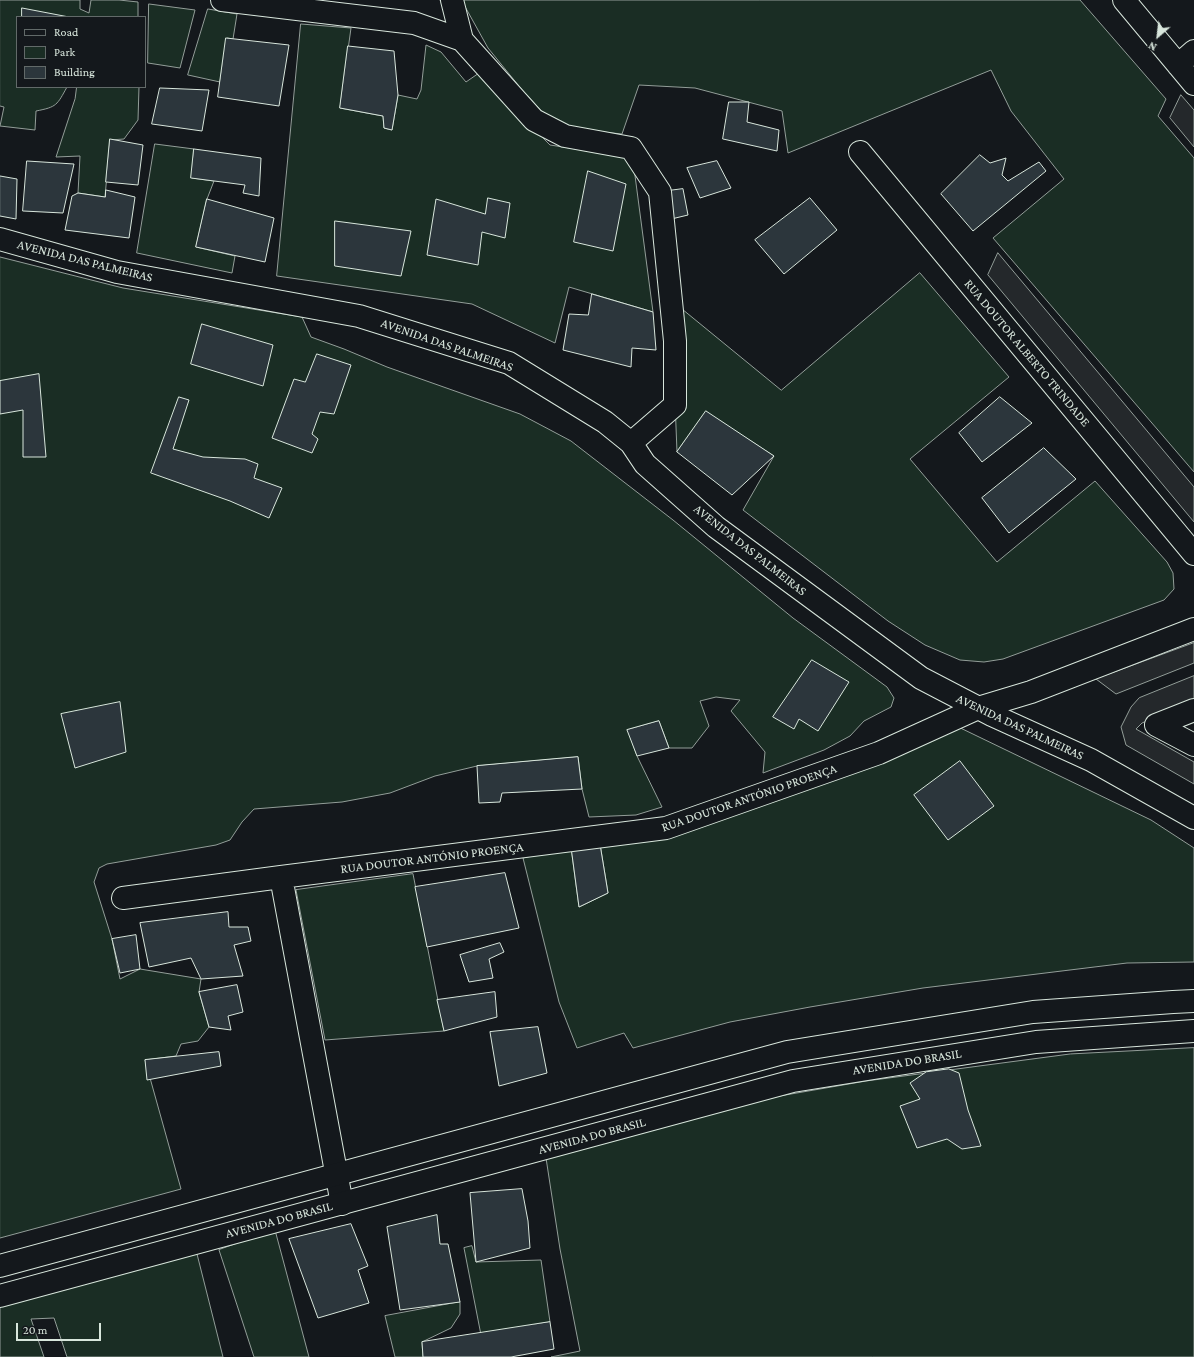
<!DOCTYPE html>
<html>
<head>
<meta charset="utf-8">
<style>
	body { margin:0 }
	#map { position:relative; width:1194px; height:1357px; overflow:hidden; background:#14181c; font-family:"Crimson Pro",serif }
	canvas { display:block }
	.legend { position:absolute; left:16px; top:16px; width:130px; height:72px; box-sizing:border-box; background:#14181c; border:1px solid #626a69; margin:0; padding:5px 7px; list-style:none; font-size:12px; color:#d8e6dc }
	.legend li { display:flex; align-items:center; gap:8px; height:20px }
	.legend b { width:20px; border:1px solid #626a69 }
	.north { position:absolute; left:1138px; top:16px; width:40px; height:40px; -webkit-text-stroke:3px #14181c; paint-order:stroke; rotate:208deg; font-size:11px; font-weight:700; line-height:16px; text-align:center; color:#d8e6dc }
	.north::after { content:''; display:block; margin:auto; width:14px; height:18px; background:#d8e6dc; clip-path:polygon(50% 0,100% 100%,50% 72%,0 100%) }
	.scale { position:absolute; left:16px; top:1323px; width:85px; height:18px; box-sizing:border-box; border:2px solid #d8e6dc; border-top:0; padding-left:5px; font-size:12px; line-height:14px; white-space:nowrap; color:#d8e6dc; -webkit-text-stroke:3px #14181c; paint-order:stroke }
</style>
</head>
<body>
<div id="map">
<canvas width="1194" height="1357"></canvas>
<ul class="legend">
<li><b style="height:5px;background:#14181c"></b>Road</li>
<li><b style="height:11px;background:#1a2d24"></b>Park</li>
<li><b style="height:11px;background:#2c363c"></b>Building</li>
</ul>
<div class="north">N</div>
<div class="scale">20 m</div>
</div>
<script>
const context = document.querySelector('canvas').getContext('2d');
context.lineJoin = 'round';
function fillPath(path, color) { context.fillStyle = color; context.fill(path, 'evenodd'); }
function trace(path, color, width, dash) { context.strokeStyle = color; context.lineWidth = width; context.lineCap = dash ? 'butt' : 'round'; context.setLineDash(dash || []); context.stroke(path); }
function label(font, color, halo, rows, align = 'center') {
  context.font = font + ' "Crimson Pro",serif'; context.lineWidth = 3; context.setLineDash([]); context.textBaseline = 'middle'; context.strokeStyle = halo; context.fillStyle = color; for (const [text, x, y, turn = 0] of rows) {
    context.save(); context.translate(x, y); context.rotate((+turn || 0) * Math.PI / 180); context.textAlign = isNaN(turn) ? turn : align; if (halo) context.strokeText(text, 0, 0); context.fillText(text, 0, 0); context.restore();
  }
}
const green = new Path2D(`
	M0,0h80v9l9,4 2,-13h28l19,2v15h-121v70h50c-10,18 -10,20 -31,24l-1,19 -35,-4 4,-19 -4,-1z
	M440,0h640l86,99 -8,17 36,42v314l-201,-234 71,-59 -53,-68 -20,-41 -203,83 -6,-42 -87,-23 -56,-3 -17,49 -48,-5 -25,-10 -26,-28 -35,-43 -25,-45z
	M149,4l46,6 -15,58 -32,-5z
	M208,9l29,5 -4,25 -6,-1 -7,44 -32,-7z
	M301,24l50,4 -11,80 43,8 1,12 8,2 6,-35 19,4 4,-9 5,-45 15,7 25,30 13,-9 71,72 73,11 11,12 19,144 -84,-25 -14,56 -83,-39 -195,-28z
	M77,87h62l-1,33 -14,19 -14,1 -5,57 -27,-4 2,-37 -24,1 19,-58z
	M155,144l39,5 -2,29 22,3 -7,18 -11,48 39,9 -3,17 -95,-20z
	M0,257l123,31 179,29 9,20 33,12 43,18 133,47 51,27 102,79 120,98 94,69 7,11 -3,9 -27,14 -14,15 -26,14 -61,23 2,-21 -34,-41 9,-11 -24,-3 -16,4 9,25 -17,22h-23l-10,-27 -31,9 9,26 25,51 -26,8 -47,2 -7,-28 -4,-32 -101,9 -42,10 -45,17 -48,9 -88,7 -12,13 -12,18 -14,5 -109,19 -8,4 -5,14 18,57 8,40 20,-10 61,10 -2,13 10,35 -11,14 -17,3 -5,12 -31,4 36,129 -181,49z
	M920,273l89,104 -99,82 87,103 98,-81 72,81 6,11 1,16 -10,11 -161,59 -19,3 -24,-2 -35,-15 -37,-24 -145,-111 31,-54 -68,-44 -29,40 -6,-152 110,90z
	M948,722l203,98 43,28v114l-67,1 -204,25 -113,19 -80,15 -97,26 -9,-15 -47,15 -18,-46 -36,-144 48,-11 8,60 29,-14 -8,-49z
	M413,874l31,157 -119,9 -29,-150z
	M1194,1048v309h-643l29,-6 -20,-102 -14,-91 222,-60 98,-17 204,-27z
	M275,1230l34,127h-55l-35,-107z
	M472,1246l4,16 65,-2 9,62 -69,13 -17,-87z
	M197,1254l26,103h-156l-13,-39 -23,1 13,38h-44v-50z
	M460,1302v12l-9,14 -29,14 1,15h-28l-10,-41z`);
fillPath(green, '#1a2d24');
trace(green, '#939e99', 1);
const parking = new Path2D(`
	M1181,95l13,15v37l-24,-29z
	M998,253l196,234v35l-206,-247z
	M1194,643v20l-78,31 -20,-15z
	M1194,676v25l-52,22 -6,6 58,33v22l-68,-39 -5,-18 10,-20 8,-9z`);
fillPath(parking, '#24282b');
trace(parking, '#939e99', 1);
const building = new Path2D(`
	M22,8l47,9h-47z
	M226,38l63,7 -10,61 -61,-9z
	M348,46l46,5 4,44 -6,35 -8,-2 -1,-12 -43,-8z
	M160,88l49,2 -7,41 -50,-7z
	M729,102h20l-2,20 32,8 -2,21 -54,-12z
	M110,139l33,6 -5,40 -32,-3z
	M194,149l67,9 -2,38 -16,-3 2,-8 -54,-7z
	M980,155l10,8 16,-5 -4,17 6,6 31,-19 7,9 -73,60 -32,-37z
	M27,161l47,3 -11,49 -40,-2z
	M717,161l14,27 -31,10 -13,-30z
	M588,171l38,13 -13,67 -39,-9z
	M0,176l17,3 -1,40 -16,-3z
	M683,189l5,26 -25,6 -3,-29z
	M106,190l29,7 -6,41 -64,-8 7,-34 6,-3 27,4z
	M488,198l22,5 -5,35 -23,-6 -4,33 -51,-10 9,-56 49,15z
	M810,198l27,32 -53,44 -29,-34z
	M207,199l67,19 -9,44 -69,-15z
	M335,221l76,10 -10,45 -66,-10z
	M592,294l61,18 3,38 -24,-2 -1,19 -68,-17 6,-36 19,1z
	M202,324l71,21 -10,41 -72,-22z
	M317,354l34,11 -17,49 -14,-2 -8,22 6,5 -6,14 -40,-15 22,-59 11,3z
	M39,374l7,83h-23v-47l-23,4v-33z
	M179,397l10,3 -16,49 30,8 42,2 13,5 -4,14 28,10 -13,30 -39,-17 -79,-28z
	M1000,397l32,26 -50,39 -23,-29z
	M706,411l68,45 -42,39 -55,-43z
	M1044,448l32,31 -67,54 -27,-35z
	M812,660l37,22 -31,49 -19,-12 -5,10 -21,-12z
	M120,702l6,50 -51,16 -14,-54z
	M659,721l10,27 -32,8 -10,-26z
	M578,757l4,32 -80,4 -2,9 -21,1 -2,-37z
	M960,761l34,45 -46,34 -34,-45z
	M600,844l8,49 -29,14 -8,-60z
	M505,873l14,55 -92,19 -12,-60z
	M228,912l1,15h19l3,14 -17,4 9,31 -42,3 -10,-21 -42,9 -9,-44z
	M136,935l4,34 -20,4 -8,-34z
	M500,943l4,9 -15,7 4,19 -24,4 -9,-27z
	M237,985l6,27 -15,4 3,14 -22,-3 -10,-35z
	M495,992l2,25 -53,14 -7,-31z
	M538,1027l9,46 -48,13 -9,-54z
	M219,1052l2,14 -74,14 -2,-20z
	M949,1069l10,4 9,37 13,36 -19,3 -15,-10 -30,9 -17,-42 20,-7 -10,-16 16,-11z
	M522,1189l6,32 2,27 -54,14 -6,-69z
	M437,1215l3,29h8l12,58 -60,8 -13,-83z
	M351,1224l17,42 -10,4 11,33 -51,15 -29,-79z
	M550,1322l4,27 -43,8h-88l-1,-15z`);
fillPath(building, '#2c363c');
trace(building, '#d8e6dc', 1);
const street = new Path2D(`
	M222,0l192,23 48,17 72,80 31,16 66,12 29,44 15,149v64l-44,38
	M452,0l10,40
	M1124,0l70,84
	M1178,65l16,-14
	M860,152l334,402
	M0,239l117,33 242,44 150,47 96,59 26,21 14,21 71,63 205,151 71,37 99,45 103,58
	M1194,710l-38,15 38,20
	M123,898l158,-21
	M342,1204l-61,-327 385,-49 213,-75 99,-45 53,-16 163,-63`);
const secondary = new Path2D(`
	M0,1266l787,-214 246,-40 140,-10 21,-1
	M0,1296l793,-215 243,-39 158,-11`);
trace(street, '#d8e6dc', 24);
trace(secondary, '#d8e6dc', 24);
trace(street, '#14181c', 22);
trace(secondary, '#14181c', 22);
label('13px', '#d8e6dc', '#14181c', [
	["AVENIDA DAS PALMEIRAS",85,261,14],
	["AVENIDA DAS PALMEIRAS",447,345,19],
	["RUA DOUTOR ALBERTO TRINDADE",1027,353,50],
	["AVENIDA DAS PALMEIRAS",750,550,38],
	["AVENIDA DAS PALMEIRAS",1020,727,25],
	["RUA DOUTOR ANTÓNIO PROENÇA",749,798,-19],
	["RUA DOUTOR ANTÓNIO PROENÇA",432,858,-7],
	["AVENIDA DO BRASIL",907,1062,-9],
	["AVENIDA DO BRASIL",592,1136,-15],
	["AVENIDA DO BRASIL",279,1220,-15]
]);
</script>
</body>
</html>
